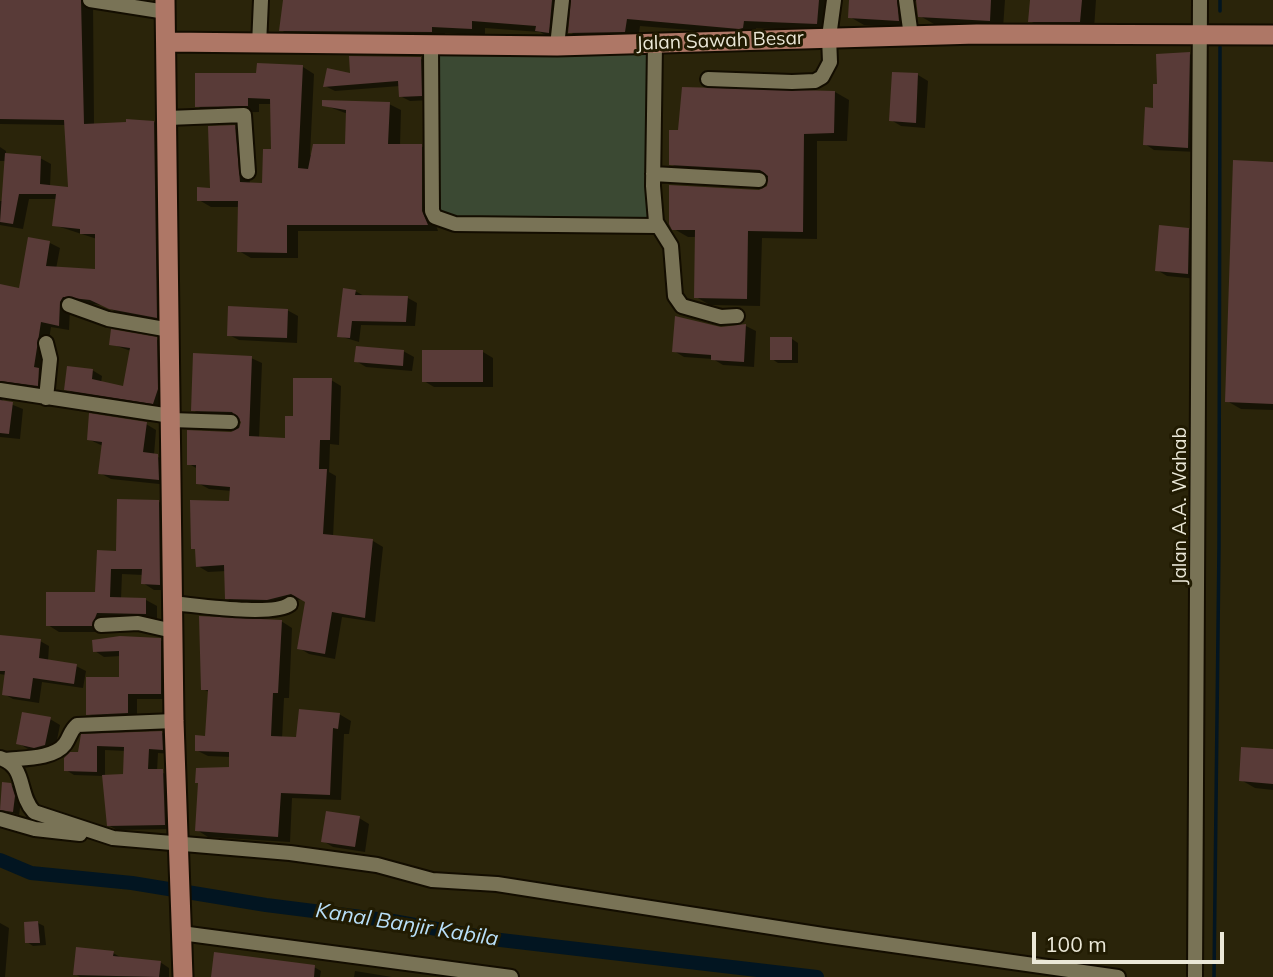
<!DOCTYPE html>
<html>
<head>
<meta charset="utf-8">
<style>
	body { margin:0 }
	#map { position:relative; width:1273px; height:977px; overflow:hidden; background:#2a240a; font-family:Mulish,sans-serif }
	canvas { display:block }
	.scale { position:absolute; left:1032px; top:932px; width:192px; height:32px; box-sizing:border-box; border:4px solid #ebe8d8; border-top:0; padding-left:9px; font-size:21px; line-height:24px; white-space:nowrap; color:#ebe8d8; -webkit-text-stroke:5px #211b02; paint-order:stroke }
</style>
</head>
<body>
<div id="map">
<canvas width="1273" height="977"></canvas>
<div class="scale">100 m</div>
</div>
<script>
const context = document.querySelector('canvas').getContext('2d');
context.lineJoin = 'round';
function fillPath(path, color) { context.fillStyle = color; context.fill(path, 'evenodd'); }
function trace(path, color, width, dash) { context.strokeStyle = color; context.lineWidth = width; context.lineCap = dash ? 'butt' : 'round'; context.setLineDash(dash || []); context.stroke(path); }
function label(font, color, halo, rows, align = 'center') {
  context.font = font + ' Mulish,sans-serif'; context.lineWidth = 6; context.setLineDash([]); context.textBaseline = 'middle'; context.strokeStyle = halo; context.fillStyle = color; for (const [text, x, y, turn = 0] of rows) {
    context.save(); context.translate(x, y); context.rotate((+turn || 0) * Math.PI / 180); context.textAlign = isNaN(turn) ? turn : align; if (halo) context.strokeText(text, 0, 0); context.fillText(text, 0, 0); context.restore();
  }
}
fillPath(new Path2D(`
	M436,55h215l-2,174 -208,-5z`), '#3b4933');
fillPath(new Path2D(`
	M0,0h93l1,125 60,-3 10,6 3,195 -46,-9 -19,-9 -28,-3 -4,7 -1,21 -18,-3 -7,45 4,19 -48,3 3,7 20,8 -3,30 -20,-2v-151l20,5 30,-48 10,5 -4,21 40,2 1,-32 -43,-14 3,-26h-28l-6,30 -23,-4v-24h5l2,-40h-7v-14l6,4v4l34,3 11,6 -1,23 20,1 -4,-63 -66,-1z
	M285,0h288l-7,6 -15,32 -11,-6 -55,-4v8l-40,-3v5h-151l-13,-8z
	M573,0h260l-3,31 -74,-3v7h-3l-113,-9 -2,13 -55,1 -13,-8z
	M851,0h154l-2,28 -69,-4 -14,-8 -3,-16 -7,5 3,23 -49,-3 -14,-8z
	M1032,0h64l-2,29h-50l-14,-8z
	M1190,54l9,6 -2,92 -43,-2 -9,-6 13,-59z
	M421,59l9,5 1,36 -21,1 -10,-5v-10l-65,5 -10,-5 27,-11z
	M303,67l11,7 -4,81 37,-9 1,-32 -24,-9 65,-1 12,6 -1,36h21l12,6 1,67 4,12h-140v27h-47l-12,-7v-44h-28l-12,-7 13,-11 23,-62 11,7 4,50 13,1 10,-34 -1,-47h-13v8l-50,1 -12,-7 61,-31z
	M918,75l10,6 -3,47 -24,-2 -10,-6z
	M835,92l14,8 -2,41h-30v98l-55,-1 -2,68 -50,-1 -14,-8 1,-60h-9l-14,-8 94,-42v-10l-83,-5 -14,-8 9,-33z
	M1273,163v247l-32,-1 -14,-8z
	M1189,229l10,6 -1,44 -31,-3 -10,-6z
	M355,291l11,6 42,1 9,5 -2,23 -54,-1 -2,17 -20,-6z
	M287,310l11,6 -1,27 -58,-3 -10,-5z
	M746,326l10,5 -2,36 -31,-2 -10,-6 -29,-2 -10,-6 47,-23z
	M156,339l10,6 -4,63 -86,-13 -10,-6 26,-19 10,6 -1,7 23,5 7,-37 -20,-7z
	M792,339l6,4v20h-20l-6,-4z
	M403,351l11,6 -2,14 -46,-4 -10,-6z
	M483,352l10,6v29h-59l-10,-6z
	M251,358l11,5 -3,76 28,1 7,-22 37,-38 10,6 -2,59 -9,-1 -1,28 7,4 -3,61 40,4 10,6 -8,75 -33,-5 -7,42 -26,-5 -10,-6 8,-46 -5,-3 -24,6 -41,-1 -11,-6v-27l-18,1 -10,-6 33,-63 1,-12 -23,-2 -11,-6v-14l-9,-5 53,-40 -1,-7 -38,-1 -10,-6z
	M146,424l10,6 -2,25 14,7 1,23 -58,-6 -11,-6 3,-27 -15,-7z
	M159,502l11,6 1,82h-17l-11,-7v-8l-21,-1 -1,25 25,1 11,6v13l-48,-1 -6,14h-44l-11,-7 49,-31 21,-41z
	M281,621l11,7 -3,70h-5l-2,41h16l41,-25 12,7 -2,13h-5l-3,66 -49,-2 -2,44 -82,-5 -11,-7 34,-61v-12l-23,-1 -12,-6 11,-12 2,-46 -6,-3z
	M0,637l40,4 9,5 -1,15 28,5 10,5 -3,17 -41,-6 -3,21 -26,-4 -9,-5 2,-19 -6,-1z
	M160,640l10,5v54h-33v19l-40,1 -9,-5 33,-35v-23l-17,1 -9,-6z
	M50,719l10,6 -5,25 -9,2 -18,-3 -10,-6z
	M162,733l8,5 1,16 -13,-1 -1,18 15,5 2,53 -57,1 -9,-5 -5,-49 -29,-1 -8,-5 14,-16 3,-18zM105,750l21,1 -1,24 -20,2z
	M1273,751v39l-18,-2 -14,-8z
	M11,785l7,4 3,12 -2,14 -19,-6z
	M359,818l10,6 -4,28 -32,-5 -10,-6z
	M0,923l9,5 -4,49h-5z
	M38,923l6,3 2,19 -13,1 -6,-4z
	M113,953l9,5 38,4 9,6v9h-89l-5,-3z
	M314,967l7,4 -1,6h-107z
	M355,971l37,6h-38z`), '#0007');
trace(new Path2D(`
	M1220,0v11
	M1214,977l5,-431 1,-499`), '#021521', 3.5);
trace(new Path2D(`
	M0,860l31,13 101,10 134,22 127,16 99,18 325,38`), '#021521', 14);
fillPath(new Path2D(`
	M0,0h81l3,124 42,-2v-3l28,2 3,197 -48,-9 -19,-9 -27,-3 -3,5 -1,24 -18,-4 -7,45 5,1 -1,18 -38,-5v-97l19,4 9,-51 22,4 -4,25 49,3v-35h-15v-5l-28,-3 4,-32h-37l-6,30 -13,-2 5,-69 36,3 -1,28 28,3 -4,-67 -64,-1z
	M283,0h269l-3,33 -14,-2 1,-5 -64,-5v8l-40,-2v5l-153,-1z
	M571,0h248l-2,24 -73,-3 -1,7 -4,1 -112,-10 -2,13 -57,1z
	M849,0h48l2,21 -51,-3z
	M916,0h75l-1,21 -72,-4z
	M1030,0h52l-2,22h-52z
	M1190,52l-2,96 -45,-3 2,-38 8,1v-24h4l-1,-30z
	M349,56l72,1 1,39 -23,1 -1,-16 -75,6 4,-19 23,5z
	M257,63l46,2 -5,103 10,1 5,-25h32l1,-34 -24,-4v-6l68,2 -2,42h34v67l6,14h-141v28l-50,-1 1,-51h-41v-14l13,1 -2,-62 27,-1 5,57 22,1 1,-34h8l-1,-50 -22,-1v8l-53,1v-34h61z
	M892,72l26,1 -2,50 -27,-2z
	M682,87l153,4 -1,42 -30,1 -1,98 -55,-1 -1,68 -53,-1 1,-68h-23l-3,-6v-39l90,5 8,-4 1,-10 -8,-6 -91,-5v-35h9z
	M1233,160l40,2v242l-48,-2z
	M1159,225l30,3 -1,46 -33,-3z
	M343,288l13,2 -1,5 53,1 -2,26 -54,-1 -2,17 -13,-1z
	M228,306l60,3 -1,29 -60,-2z
	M675,316l46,11 25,-3 -2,38 -33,-2v-5l-39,-3z
	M111,329l46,8 1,52 -5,15 -89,-14 3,-24 26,3 -1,10 31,7 7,-38 -21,-3z
	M770,337h22v23h-22z
	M356,346l48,4 -1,16 -49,-4z
	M422,350h61v32h-61z
	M193,353l59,3 -3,80 36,2v-22h8v-38h39l-2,62h-10l-1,29h8l-4,65 50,5 -8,79 -33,-6 -7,42 -28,-5 8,-47 -14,-8 -24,6 -42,-1 -1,-34 -28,2 -1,-18h-4l-1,-49 39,1 1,-14 -34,-3v-19h-9v-35l44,2 8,-4 2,-6 -9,-10 -41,-1z
	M0,400l13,2 -4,32 -9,-1z
	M89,413l58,9 -4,30 15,2 1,26 -61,-6 4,-32 -15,-2z
	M117,499l42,1 1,85 -19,-1 1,-15h-31l-1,28 36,1v16l-49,-1 -5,13h-46v-34h49l2,-42 19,1z
	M199,616l83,4 -4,73h-5l-2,43 25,1 3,-28 41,4 -2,16 -5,-1 -3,67 -49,-2 -3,44 -83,-6 3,-48h-3l1,-15 33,-1v-15l-34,-1v-16l10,1 3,-46h-7z
	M0,635l41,4 -2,19 38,6 -3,20 -41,-6 -3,21 -28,-4 3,-24h-5z
	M120,636l41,2v56h-33v19l-42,2v-38h33v-26l-26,1 -1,-12z
	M22,712l29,5 -6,28 -11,3 -18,-4z
	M162,731l1,19 -14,-1 -1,20h15l2,56 -58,1 -5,-51 21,-1 1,-27 -27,-1v26l-33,-1v-13l6,-6h8l3,-18z
	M1241,747l32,2v35l-34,-3z
	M2,782l9,1 4,13 -2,16 -13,-2z
	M326,811l34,5 -5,31 -34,-5z
	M38,921l2,22h-15l-1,-21z
	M76,947l38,4 -1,5 48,5 -2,16 -86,-2z
	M214,952l101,13 -1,12h-103z`), '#593b38');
const minor = new Path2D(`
	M90,0l76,12
	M906,0l5,36
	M655,44l-2,142 3,36 15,24 4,50 7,10 39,11 16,-1
	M259,45l2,-45
	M431,46l1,165 3,6 20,7 202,2
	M557,46l5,-46
	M708,79l84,3 23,-1 7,-4 8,-15 -1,-25 5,-37
	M168,118l76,-3 4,57
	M653,174l106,6
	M69,305l39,14 62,11
	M0,390l171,26
	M46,398l4,-39 -4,-16
	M171,420l60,2
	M172,603c24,2 101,14 118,1
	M101,625l37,-2 35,8
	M0,758c27,8 17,36 34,54l79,26 177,15 87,12 55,15 65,4 332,52 289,41
	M6,760c17,-2 48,-1 59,-16 5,-7 5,-13 12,-19l97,-4
	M0,819l35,10 45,5
	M181,933l330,44
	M1195,977l5,-977`);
const major = new Path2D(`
	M165,0l9,721 9,256
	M166,42l391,4 420,-12 296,1`);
trace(minor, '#130d00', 18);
trace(major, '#130d00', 23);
trace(minor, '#797356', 14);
trace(major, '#ae7766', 19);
label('19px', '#ebe8d8', '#211b02', [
	["Jalan Sawah Besar",720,41,-2],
	["Jalan A.A. Wahab",1180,506,-90]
]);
label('italic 21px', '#b9e0fa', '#211b02', [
	["Kanal Banjir Kabila",407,925,9]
]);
</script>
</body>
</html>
